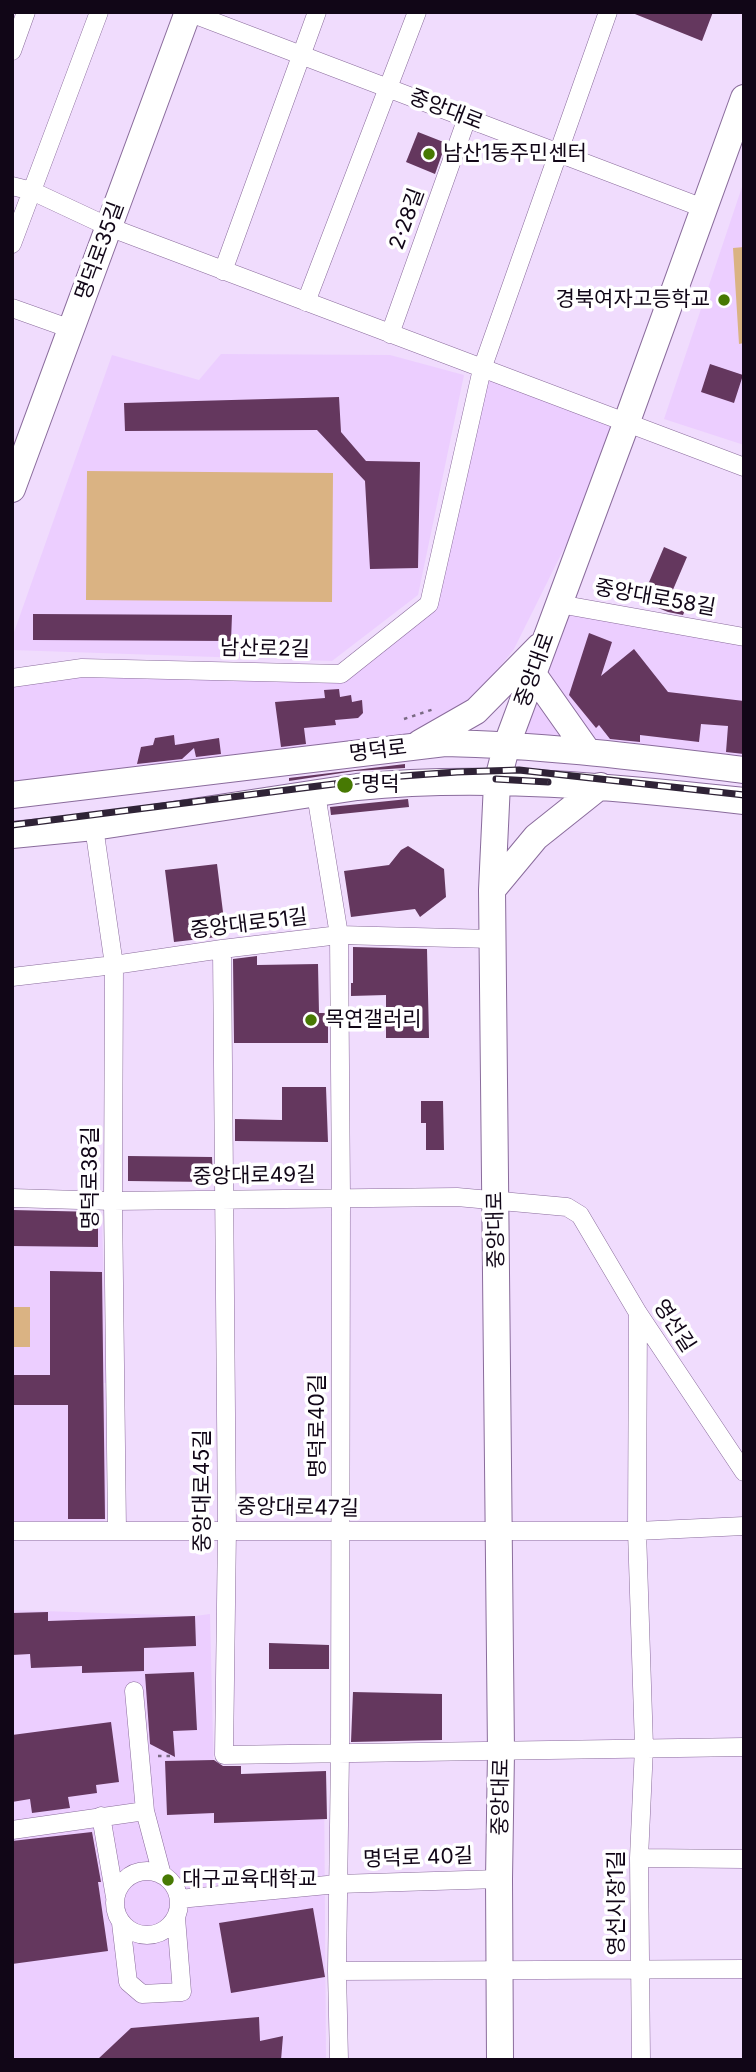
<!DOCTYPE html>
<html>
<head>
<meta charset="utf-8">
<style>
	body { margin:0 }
	#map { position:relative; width:756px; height:2072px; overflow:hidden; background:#f0dcfd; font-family:Inter,sans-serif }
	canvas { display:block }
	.frame { position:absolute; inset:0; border:14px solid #110617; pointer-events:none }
</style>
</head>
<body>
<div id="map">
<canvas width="756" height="2072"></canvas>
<div class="frame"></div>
</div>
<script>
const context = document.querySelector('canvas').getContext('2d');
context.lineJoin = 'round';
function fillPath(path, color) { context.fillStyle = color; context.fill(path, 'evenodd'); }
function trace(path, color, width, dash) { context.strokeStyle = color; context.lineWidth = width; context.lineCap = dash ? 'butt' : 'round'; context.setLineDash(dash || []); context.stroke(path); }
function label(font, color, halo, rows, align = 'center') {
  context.font = font + ' Inter,"Noto Sans KR",sans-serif'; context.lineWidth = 7; context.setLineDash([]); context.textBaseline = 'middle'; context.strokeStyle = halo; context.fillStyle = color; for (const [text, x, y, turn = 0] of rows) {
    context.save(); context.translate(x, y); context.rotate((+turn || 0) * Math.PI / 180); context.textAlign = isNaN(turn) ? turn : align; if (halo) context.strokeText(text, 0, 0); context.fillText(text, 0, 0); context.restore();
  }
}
fillPath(new Path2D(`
	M744,181v264l-80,-26z
	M221,354l169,1 74,20 -46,220 -86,66 -320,-11v-12l100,-283 87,25z
	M482,369l144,55 -112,225 -59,74 -41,24 -402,54v-124l329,-3 88,-70z
	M559,604l185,33v137l-237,-30z
	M12,1216h90l4,167h-2l2,14v122l-2,2h-92z
	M12,1610l183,6 15,-2 4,168 110,-8 2,286h-314z`), '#ecceff');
fillPath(new Path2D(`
	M744,247v96l-5,1 -6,-96z
	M87,471l246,2 -1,129 -246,-2z
	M12,1307h18v40h-18z`), '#dab383');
fillPath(new Path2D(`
	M630,12h83l-11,29z
	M418,132l28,11 -11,31 -29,-12z
	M710,364l33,11 -9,28 -33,-11z
	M339,397l2,35 25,29 54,1 -2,106 -48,1 -5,-88 -48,-51 -192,1 -1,-28z
	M664,547l23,10 -15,35 18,7 -7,16 -15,-3 -27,-11z
	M33,614l199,1 -1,26 -198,-1z
	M589,633l23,9 -11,34 33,-27 34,43 76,9v53l-18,-2 2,-26 -27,-2 -2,18 -59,-7v7l-30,-3 -11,-14 -3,3 -27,-33z
	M339,689l1,8 11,-2 1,7 10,-2 1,13 -5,5 -23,2 1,5 -32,3 2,16 -25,3 -6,-45 50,-4 -1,-8z
	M174,735l1,10 44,-7 2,16 -25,3 -2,-9 -12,11 -45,5 4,-17 12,-2 2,-7z
	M405,764v4l-50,3 -66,10v-3z
	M408,799l1,8 -78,8 -1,-8z
	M408,846l36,23 2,28 -26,20 -5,-8 -64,8 -7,-46 45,-6 12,-15z
	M217,864l9,72 -52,6 -9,-72z
	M353,947l74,2 2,89h-43v-43l-35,1v-13h2z
	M257,956v9l61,-1 1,49h9v30h-94l-1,-84z
	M282,1087h44l2,55 -93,-1v-22l47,1z
	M421,1101h22l1,49h-18v-27h-5z
	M128,1156l84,1 1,23 -3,2 -82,-1z
	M12,1210l86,2v35l-86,-1z
	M50,1271l52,1 3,247h-37v-114h-56v-30h38z
	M48,1612v9l147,-5 1,30 -52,2v23l-62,2v-7l-51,2 -1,-14 -18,1v-42z
	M269,1643l60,2v24h-60z
	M194,1672l3,58 -24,1 2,26 -25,-13 -5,-70z
	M353,1692l89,2v46l-91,2z
	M111,1722l8,60 -23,3 1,8 -29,4 2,11 -38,5 -2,-14 -18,3v-67z
	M214,1760l9,6h18v8l85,-3 1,48 -113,4v-10l-47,2 -2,-54z
	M92,1832l9,50h-3l10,69 -96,13v-123z
	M313,1908l12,69 -94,16 -12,-70z
	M259,2017l1,24 23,-5 -2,24h-184l34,-32z`), '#64375e');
const street = new Path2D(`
	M188,12l515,196
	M12,51l14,-39
	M12,186l20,5 77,36 635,240
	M12,244l87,-232
	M223,271l94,-259
	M306,302l111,-290
	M12,308l59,21
	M390,334l77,-216
	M559,604l185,33
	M12,678l70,-10 259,6 88,-70 53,-235 126,-357
	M316,794l23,141 2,263 -1,555 -3,218 2,89
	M94,827l20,138 -1,236 4,329
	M222,949l5,580 -3,226 520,-8
	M12,977l102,-12 108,-16 117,-14 153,4
	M12,1198l101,3 344,-4 110,10 13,8 58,98 106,159
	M638,1313l-1,218 7,216 -5,111 2,202
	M12,1531h625l107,-5
	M134,1691l11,120 17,64
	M101,1816l14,81
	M12,1830l133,-19
	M639,1858l105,1
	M115 1903a32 32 0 1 1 64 0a32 32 0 1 1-64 0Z
	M179,1899l159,-15 161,-5
	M121,1923l7,59 14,12 40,-2 -6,-74
	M337,1971l407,-2`);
const secondary = new Path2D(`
	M12,489l176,-477
	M533,674l55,78
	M420,743l56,-32 63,-64
	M12,795l433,-52c100,2 199,15 299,27
	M12,835l82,-8 263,-40c128,-13 259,0 387,14
	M492,890l44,-53 64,-51
	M500,2060l-1,-181 2,-127 -9,-862 5,-107 10,-39 119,-320 118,-326`);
trace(street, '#8a6c9c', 19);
trace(secondary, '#8a6c9c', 28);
trace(new Path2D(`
	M404,719l30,-10
	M158,1756h15`), '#7a6a83', 2.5, [3.5, 5]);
trace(street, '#fff', 18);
trace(secondary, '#fff', 26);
const rail = new Path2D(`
	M496,779l52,3
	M12,825l377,-48 68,-5 62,-2 225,25`);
trace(rail, '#2f2336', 7);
trace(rail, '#fff', 4.5, [13]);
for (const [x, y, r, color] of [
	[429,154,7,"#477903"],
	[724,300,7,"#477903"],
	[345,785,9,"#477903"],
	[311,1020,7,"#477903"],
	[168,1880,7,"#477903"]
]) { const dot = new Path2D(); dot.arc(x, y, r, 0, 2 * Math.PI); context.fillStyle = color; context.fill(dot); trace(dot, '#fff', 2.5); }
label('21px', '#110617', '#fff', [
	["중앙대로",446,110,21],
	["2·28길",407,219,-70],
	["명덕로35길",100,251,-70],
	["중앙대로58길",655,598,10],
	["남산로2길",265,649,1],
	["중앙대로",535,670,-70],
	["명덕로",378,751,-7],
	["중앙대로51길",249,924,-7],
	["중앙대로49길",254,1176,-1],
	["명덕로38길",91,1178,-90],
	["중앙대로",496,1230,-91],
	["영선길",674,1326,57],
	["명덕로40길",318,1426,-90],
	["중앙대로45길",203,1491,-90],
	["중앙대로47길",298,1508,1],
	["중앙대로",501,1797,-89],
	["명덕로 40길",418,1858,-2],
	["영선시장1길",617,1903,-90]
]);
label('21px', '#110617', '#fff', [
	["남산1동주민센터",443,154],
	["경북여자고등학교",710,300,"right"],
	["명덕",361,785],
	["목연갤러리",325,1020],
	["대구교육대학교",182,1880]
], 'left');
</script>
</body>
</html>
